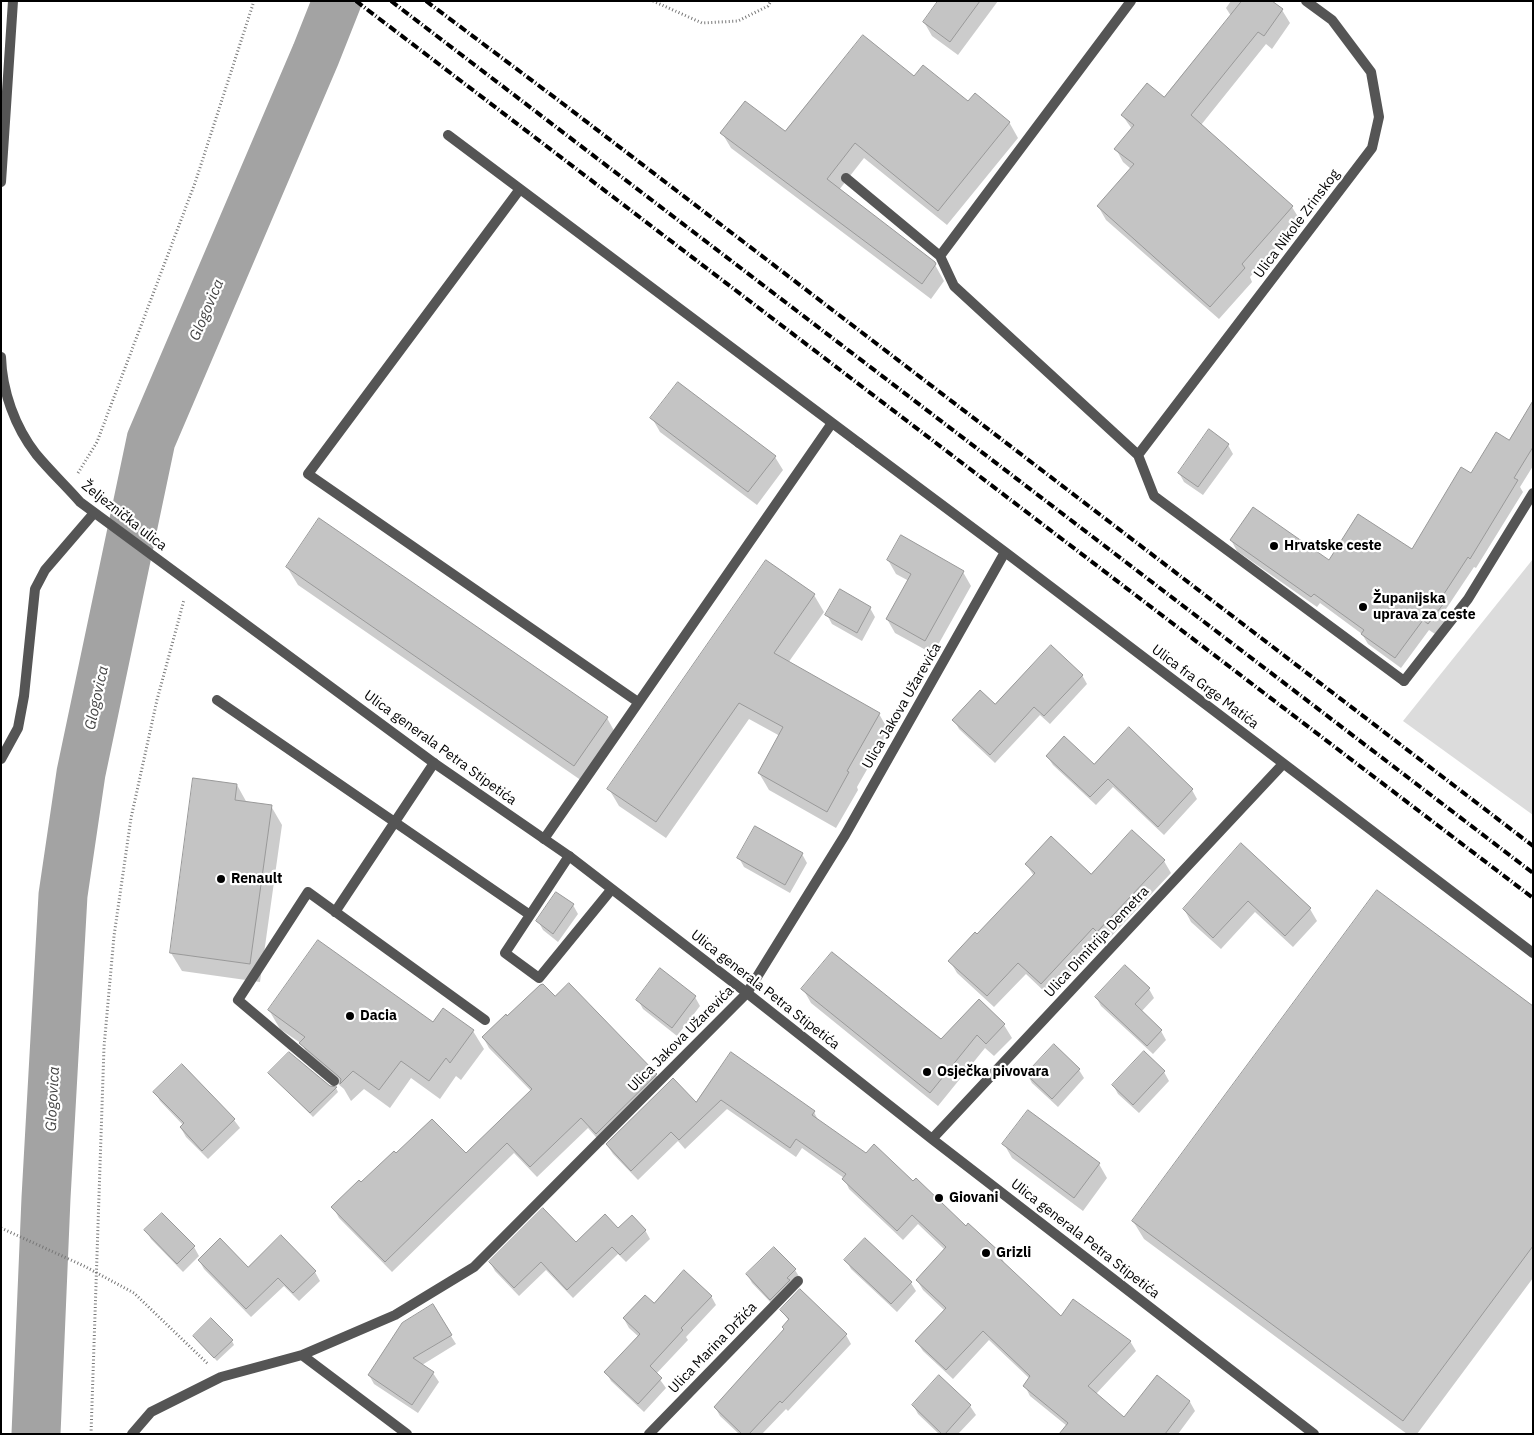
<!DOCTYPE html>
<html>
<head>
<meta charset="utf-8">
<style>
	body { margin:0 }
	#map { position:relative; width:1534px; height:1435px; overflow:hidden; background:#fff; font-family:"IBM Plex Sans",sans-serif }
	canvas { display:block }
	.frame { position:absolute; inset:0; border:2px solid #000; pointer-events:none }
</style>
</head>
<body>
<div id="map">
<canvas width="1534" height="1435"></canvas>
<div class="frame"></div>
</div>
<script>
const context = document.querySelector('canvas').getContext('2d');
context.lineJoin = 'round';
function fillPath(path, color) { context.fillStyle = color; context.fill(path, 'evenodd'); }
function trace(path, color, width, dash) { context.strokeStyle = color; context.lineWidth = width; context.lineCap = dash ? 'butt' : 'round'; context.setLineDash(dash || []); context.stroke(path); }
function label(font, color, halo, rows, align = 'center') {
  context.font = font + ' "IBM Plex Sans",sans-serif'; context.lineWidth = 4.5; context.setLineDash([]); context.textBaseline = 'middle'; context.strokeStyle = halo; context.fillStyle = color; for (const [text, x, y, turn = 0] of rows) {
    context.save(); context.translate(x, y); context.rotate((+turn || 0) * Math.PI / 180); context.textAlign = isNaN(turn) ? turn : align; if (halo) context.strokeText(text, 0, 0); context.fillText(text, 0, 0); context.restore();
  }
}
fillPath(new Path2D(`
	M1533,559v256l-130,-94z`), '#dcdcdc');
fillPath(new Path2D(`
	M940,1h58l-40,54 -26,-19 -8,-14z
	M1231,1h39l12,9 8,13 -18,26 -6,-5 -65,81 91,82 8,13 -50,57 2,5 -33,37 -113,-99 -8,-14 33,-37 -8,-7 -7,-13 16,-20 -10,-14 43,-16 66,-83 -5,-8z
	M914,78l95,44 9,16 -71,87 -83,-67 -25,32 95,73 10,18 -13,18 -200,-151 -9,-15h63z
	M1533,404v62l-13,21 3,5 -47,76 -2,-1 -28,42 3,5 -14,20 -6,-4 -28,38 -33,-24 -6,-10 -42,-31 -3,4 -80,-56 -6,-11 98,21 84,-10 58,-76 39,-33z
	M652,418l123,39 8,13 -26,35 -97,-73z
	M1228,445l5,9 -30,41 -19,-13 -5,-9z
	M901,536l62,36 8,14 -38,68 -38,-21 -8,-14 22,-38 -13,-7 -8,-14z
	M287,567l320,151 10,18 -32,47 -287,-198z
	M814,595l10,17 -36,51 91,51 10,17 -32,56 1,3 -22,38 -67,-38 -10,-17 21,-37 -31,-17 -83,119 -47,-32 -10,-17z
	M870,608l5,9 -13,24 -30,-17 -5,-9z
	M1082,675l5,9 -37,40 -10,-9 -45,48 -36,-34 -5,-9z
	M1047,756l145,34 5,9 -33,36 -51,-48 -17,18 -43,-40z
	M237,785l10,18 24,3 11,19 -22,157 -78,-11 -11,-18z
	M1132,832l32,29 7,12 -66,70 -4,-4 -53,56 -22,-21 -32,33 -37,-34 -7,-12 28,-25 56,-60 -8,-12 65,12z
	M1242,845l68,64 7,12 -24,26 -38,-35 -34,37 -30,-27 -7,-13z
	M802,854l5,9 -17,30 -46,-26 -5,-9z
	M573,905l5,9 -20,28 -15,-12 -5,-9z
	M803,989l138,52 63,-16 8,13 -18,18 -9,-8 -47,58 -127,-103z
	M1149,989l5,9 -13,14 20,19 5,9 -13,14 -52,-48 -5,-9z
	M695,997l5,9 -23,30 -34,-27 -5,-9z
	M555,998l101,77 6,10 -59,60 -15,-17 -51,49 -23,-24 -122,119 -53,-54 -6,-11 63,-52h70l65,-64 -42,-43 -6,-11 24,-20z
	M1533,1007v271l-116,156h-10l-263,-195 -11,-18z
	M269,1010l164,14 40,7 11,18 -23,31 -5,-4 -16,23 -29,-21 -21,30 -26,-19 -13,12 -7,-12 -33,-28 -9,-17 -22,-15z
	M731,1053l83,59 5,10 47,32 47,29 53,44 2,-2 32,29 5,11 56,53 69,23 6,10 -40,43 28,24 66,-16 5,9 -17,23h-115l4,-8 -37,-30 -5,-10 5,-7 -41,-39 -36,39 -30,-28 -6,-9 28,-31 -22,-21 -6,-10 28,-30 -27,-26 -15,16 -54,-51 -5,-11 -42,-30 -6,9 -69,-48 -42,40 -7,-8 -40,39 -25,-26 -6,-9 89,-41z
	M182,1065l52,55 6,8 -32,31 -22,-22 -5,-9 2,-3 -23,-24 -5,-9z
	M1079,1070l5,8 -26,29 -26,-24 -5,-9z
	M1164,1072l5,9 -30,32 -21,-19 -5,-9z
	M270,1073l66,15 2,4 -25,25z
	M1004,1144l95,20 8,14 -24,33 -71,-53z
	M162,1215l32,32 5,9 -16,16 -32,-33 -5,-9z
	M618,1229l27,1 5,9 -24,23 -8,-8 -45,44 -27,-28 -27,26 -24,-25 -5,-9 86,-18z
	M199,1260l49,9 67,3 5,9 -21,20 -15,-15 -33,31 -47,-48z
	M846,1260l65,23 5,8 -19,21 -46,-43z
	M795,1270l5,8 -24,30 -24,-25 -5,-9z
	M800,1291l46,44 5,9 -63,67 -2,-2 -24,25h-23l-19,-18 -5,-9 70,-77 4,-9 -8,-11z
	M711,1296l5,9 -30,32 2,3 -32,34 10,14 -22,24 -33,-31 -5,-9 33,-35 -10,-9 -5,-9z
	M432,1306l24,38 -34,21 11,8 6,9 -21,31 -44,-29 -5,-9z
	M197,1340l35,1 2,4 -17,16z
	M913,1405l57,1 6,9 -18,19h-19l-21,-20z`), '#0003');
trace(new Path2D(`
	M36,1434l10,-236 17,-303 18,-122 70,-333 165,-386 21,-53`), '#a3a3a3', 49);
const building = new Path2D(`
	M938,1h42l-30,41 -27,-20z
	M1242,1h30l11,8 -19,27 -6,-4 -67,83 102,91 -51,58 3,4 -35,39 -113,-101 37,-42 -20,-15 20,-24 -13,-10 26,-32 17,14z
	M863,35l51,41 9,-11 45,36 7,-8 35,29 -72,89 -83,-68 -28,36 108,83 1,2 -14,20 -202,-151 25,-32 40,30z
	M678,382l98,74 -28,36 -98,-74z
	M1533,401v46l-19,31 4,2 -48,79 -2,-2 -28,43 4,3 -16,21 -5,-4 -28,38 -34,-24 3,-4 -50,-36 -3,3 -81,-57 23,-33 76,53 29,-46 54,35 49,-82 10,6 25,-41 13,8z
	M1209,429l20,15 -31,43 -20,-14z
	M319,518l289,199 -34,49 -288,-199z
	M901,535l63,36 -39,70 -39,-22 25,-45 -24,-14z
	M766,560l49,34 -41,59 106,60 -33,58 2,1 -22,40 -69,-39 25,-46 -44,-24 -83,119 -49,-33z
	M840,589l31,18 -14,26 -32,-18z
	M1051,645l32,30 -39,41 -10,-9 -44,48 -38,-35 28,-30 15,14z
	M1129,727l64,62 -35,38 -50,-48 -18,18 -44,-41 18,-20 30,28z
	M193,778l44,6 -2,16 37,5 -22,159 -80,-11z
	M755,826l48,27 -18,32 -48,-27z
	M1132,830l33,30 -68,72 -4,-4 -52,56 -23,-21 -31,33 -39,-35 27,-29 2,2 58,-61 -10,-9 26,-28 40,38z
	M1241,843l70,65 -26,28 -37,-35 -35,37 -30,-29z
	M1377,890l156,116v240l-130,175 -271,-200z
	M556,892l18,12 -21,30 -17,-13z
	M318,940l115,82 10,-14 31,22 -24,33 -4,-5 -17,23 -28,-20 -22,29 -26,-19 -13,13 1,-5 -3,-3 -39,-33 6,-6 -37,-27z
	M832,952l109,87 38,-40 26,25 -19,20 -9,-9 -47,58 -129,-104z
	M1125,965l25,23 -15,16 27,26 -15,16 -52,-49z
	M660,968l36,28 -24,32 -36,-28z
	M569,983l88,91 -61,60 -15,-16 -51,49 -23,-24 -122,119 -54,-55 28,-27 2,2 33,-31 2,2 36,-34 34,34 66,-64 -50,-52 24,-23 1,2 33,-31 3,-1 12,12z
	M1054,1044l26,25 -28,30 -26,-25z
	M1144,1051l21,20 -32,34 -21,-20z
	M289,1052l41,34 7,1 -27,26 -42,-40z
	M731,1052l84,59 -3,4 54,38 8,-9 39,37 3,-3 50,48 2,-3 33,30 -3,4 63,59 12,-17 58,42 -43,45 36,31 33,-42 33,26 -25,33h-106l9,-11 -45,-37 7,-10 -47,-45 -37,39 -31,-29 31,-33 -30,-28 30,-33 -34,-32 -15,16 -55,-52 4,-5 -50,-35 -6,9 -69,-48 -42,40 -8,-8 -40,39 -25,-27 67,-66 23,24z
	M182,1064l53,55 -33,32 -22,-24 4,-4 -31,-31z
	M1028,1110l72,53 -26,35 -72,-54z
	M543,1208l33,34 29,-28 13,14 14,-13 14,15 -26,25 -8,-8 -45,43 -26,-28 -27,26 -25,-26z
	M162,1213l33,33 -18,18 -33,-34z
	M281,1235l35,36 -23,22 -15,-15 -32,31 -48,-49 22,-22 28,29z
	M865,1238l47,44 -21,22 -47,-44z
	M774,1247l22,22 -9,9 3,2 -20,20 -24,-26z
	M684,1270l28,26 -31,32 2,2 -33,36 12,12 -24,26 -34,-32 36,-38 -17,-16 22,-23 9,8z
	M800,1289l47,45 -65,69 -2,-2 -31,33h-7l-28,-27 70,-78 -2,-2 7,-8 -9,-9z
	M433,1304l19,31 -39,23 21,14 -22,33 -44,-30 34,-52z
	M211,1318l22,22 -19,18 -21,-22z
	M939,1375l32,30 -26,29h-3l-30,-29z`);
fillPath(building, '#c4c4c4');
trace(building, '#999', 1);
trace(new Path2D(`
	M653,1l49,22 36,-2 30,-15 3,-5
	M78,473l19,-31 98,-259 59,-182
	M1,1228l83,38 50,27 74,71
	M91,1434l13,-387 10,-111 17,-118 26,-118 27,-100`), '#777', 3, [1, 2.5]);
trace(new Path2D(`
	M448,135l411,308
	M846,178l94,78 14,30 184,169 16,41 250,185
	M520,189l-212,285 330,228
	M940,256l191,-255
	M1138,455l234,-307 7,-31 -8,-45 -39,-52 -26,-19
	M217,700l313,215
	M1,759l17,-31 6,-32 11,-107 10,-19 49,-57
	M544,839l288,-416
	M569,856l-64,97 34,25 72,-88
	M335,912l99,-149
	M334,1081l-96,-81 70,-108 177,128`), '#555', 10);
trace(new Path2D(`
	M1,182l12,-181
	M1,357c1,34 14,70 35,97 14,17 30,32 44,48l354,261 135,93 178,137 185,146 382,295
	M859,443l146,109 528,401
	M1404,681l64,-82 65,-106
	M932,1139l351,-375
	M302,1355l105,79
	M132,1434l19,-22 70,-35 81,-22 93,-40 79,-48 273,-274 98,-158 160,-283
	M649,1434l149,-153`), '#555', 10);
trace(new Path2D(`
	M356,1l1177,897
	M391,1l1142,872
	M426,1l136,102 971,743`), '#000', 4, [8, 2.5, 1, 2.5]);
for (const [x, y, r, color] of [
	[1274,546,5,"#000"],
	[1363,607,5,"#000"],
	[221,879,5,"#000"],
	[350,1016,5,"#000"],
	[927,1072,5,"#000"],
	[939,1198,5,"#000"],
	[986,1253,5,"#000"]
]) { const dot = new Path2D(); dot.arc(x, y, r, 0, 2 * Math.PI); context.fillStyle = color; context.fill(dot); trace(dot, '#fff', 2); }
label('14px', '#000', '#fff', [
	["Ulica Nikole Zrinskog",1297,224,-53],
	["Željeznička ulica",124,516,38],
	["Ulica fra Grge Matića",1205,687,37],
	["Ulica Jakova Užarevića",902,706,-60],
	["Ulica generala Petra Stipetića",440,748,36],
	["Ulica Dimitrija Demetra",1097,942,-47],
	["Ulica generala Petra Stipetića",765,990,38],
	["Ulica Jakova Užarevića",681,1039,-45],
	["Ulica generala Petra Stipetića",1085,1239,38],
	["Ulica Marina Držića",713,1348,-46]
]);
label('bold 14px', '#000', '#fff', [
	["Hrvatske ceste",1284,546],
	["Županijska",1373,599],
	["uprava za ceste",1373,615],
	["Renault",231,879],
	["Dacia",360,1016],
	["Osječka pivovara",937,1072],
	["Giovani",949,1198],
	["Grizli",996,1253]
], 'left');
label('italic 15px', '#444', '#fff', [
	["Glogovica",207,310,-67],
	["Glogovica",97,698,-78],
	["Glogovica",53,1099,-87]
]);
</script>
</body>
</html>
